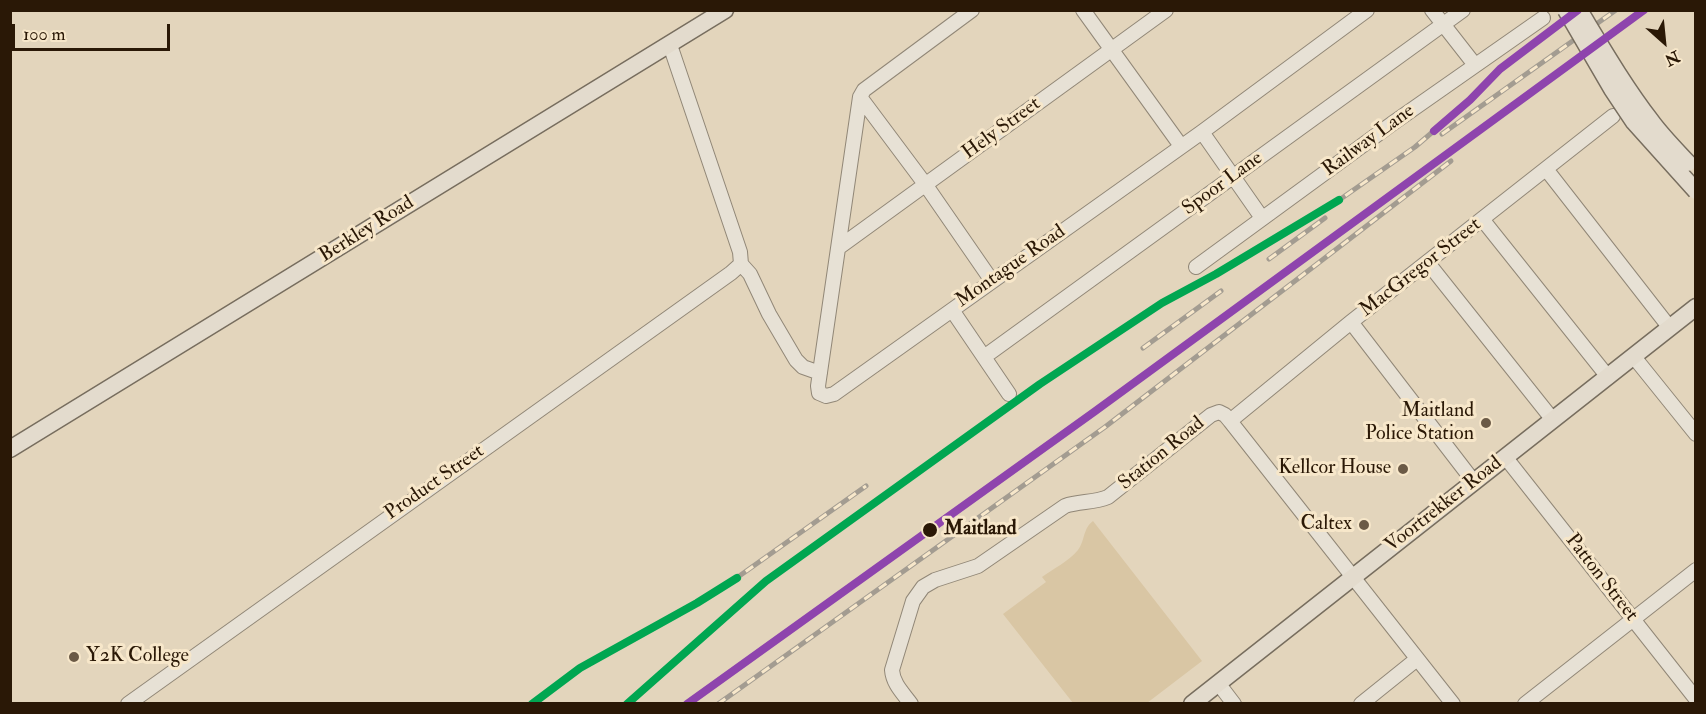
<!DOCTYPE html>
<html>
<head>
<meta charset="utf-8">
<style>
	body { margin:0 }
	#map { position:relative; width:1706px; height:714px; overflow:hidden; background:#e3d5bc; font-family:"IM FELL Double Pica",serif }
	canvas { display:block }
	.frame { position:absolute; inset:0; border:12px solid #2a1806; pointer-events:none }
	.north { position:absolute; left:1634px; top:12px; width:60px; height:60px; -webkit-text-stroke:4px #f7e7ca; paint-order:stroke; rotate:153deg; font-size:16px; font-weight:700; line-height:24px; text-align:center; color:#2a1806 }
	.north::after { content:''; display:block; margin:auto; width:21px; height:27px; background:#2a1806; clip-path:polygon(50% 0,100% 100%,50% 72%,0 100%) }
	.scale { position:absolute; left:12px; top:24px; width:158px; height:27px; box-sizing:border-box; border:3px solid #2a1806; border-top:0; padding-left:8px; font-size:18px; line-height:21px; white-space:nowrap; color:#2a1806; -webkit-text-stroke:4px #f7e7ca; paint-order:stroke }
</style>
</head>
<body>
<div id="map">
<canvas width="1706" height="714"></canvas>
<div class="frame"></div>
<div class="north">N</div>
<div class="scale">100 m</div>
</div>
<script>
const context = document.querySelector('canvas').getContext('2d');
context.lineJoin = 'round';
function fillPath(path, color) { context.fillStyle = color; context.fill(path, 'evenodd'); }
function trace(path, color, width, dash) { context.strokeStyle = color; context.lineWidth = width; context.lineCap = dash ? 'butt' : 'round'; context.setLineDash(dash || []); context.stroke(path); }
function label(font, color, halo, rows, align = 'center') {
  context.font = font + ' "IM FELL Double Pica",serif'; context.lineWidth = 6; context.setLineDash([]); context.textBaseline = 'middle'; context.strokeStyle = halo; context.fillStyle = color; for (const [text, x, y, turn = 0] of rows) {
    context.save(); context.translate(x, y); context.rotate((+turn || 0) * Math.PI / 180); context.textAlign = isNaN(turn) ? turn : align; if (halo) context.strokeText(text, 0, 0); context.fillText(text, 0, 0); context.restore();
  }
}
fillPath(new Path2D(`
	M1093,521l109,140 -55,42h-74l-70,-89 43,-32 -4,-5c11,-8 27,-16 36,-27 7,-9 5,-22 15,-29z`), '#d9c6a4');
const minor = new Path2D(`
	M972,10l-108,80 -4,7 -42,289 1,7 7,3 8,-2 368,-262 165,-122
	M1083,10l98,136
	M1432,10l43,55
	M860,97l65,87 67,97
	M1202,132l60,86
	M1546,169l124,159
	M1482,219l126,158
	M838,248l328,-238
	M1428,263l125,157
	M741,264l9,10 19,40 27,46 7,7 17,6
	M1196,267l197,-144 150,-105
	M952,310l57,84
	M1351,322l123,160
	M984,357l479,-347
	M1634,357l62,77
	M1230,421l121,-99 262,-206
	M1506,458l190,241
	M1218,683l16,21
	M128,704l603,-431 10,-9 -1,-12 -70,-207
	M911,704c-8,-11 -18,-20 -19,-34l21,-69 10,-14 12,-7 43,-14 87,-60c14,-5 29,-3 43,-9l103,-82 8,-3 6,3 5,6 223,283
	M1361,704l56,-45
	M1525,704l171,-134`);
const major = new Path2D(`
	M10,449l715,-439
	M1192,704l504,-397`);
trace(minor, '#918777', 16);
trace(major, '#776d5e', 19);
trace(minor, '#e7e1d5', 14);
trace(major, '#e3dbcd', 16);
const rail = new Path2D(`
	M1442,134l174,-124
	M1269,259l56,-41
	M1143,348l78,-57
	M532,704l48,-36 141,-79 145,-103
	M627,704l139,-123 65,-48 233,-165 98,-65 54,-29 92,-55 34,-21 73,-51 55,-47 30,-31 78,-59
	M687,704l407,-292 550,-402
	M718,704l387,-277 346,-266`);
trace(rail, '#a39c91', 5);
trace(rail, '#f7e7ca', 3, [9]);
const majorBridge = new Path2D(`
	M1566,10l46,79 22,33 62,69
	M1579,10c23,38 45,76 72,111 11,15 24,28 37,42`);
trace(majorBridge, '#776d5e', 19, []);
trace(majorBridge, '#e3dbcd', 16);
trace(new Path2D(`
	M1434,131l36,-31 30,-31 78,-59
	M687,704l407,-292 550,-402`), '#8e44ad', 8);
trace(new Path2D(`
	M532,704l48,-36 117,-65 40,-25
	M627,704l139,-123 274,-197 122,-81 54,-29 123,-74`), '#00a651', 8);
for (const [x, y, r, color] of [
	[1486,423,6,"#6b5a46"],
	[1403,469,6,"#6b5a46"],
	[1364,525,6,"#6b5a46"],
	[930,530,8,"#2a1806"],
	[74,657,6,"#6b5a46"]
]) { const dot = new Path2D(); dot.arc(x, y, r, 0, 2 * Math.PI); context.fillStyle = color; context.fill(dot); trace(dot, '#f7e7ca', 2); }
label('20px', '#2a1806', '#f7e7ca', [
	["Hely Street",1002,129,-36],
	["Railway Lane",1369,141,-36],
	["Spoor Lane",1223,184,-36],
	["Berkley Road",367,230,-32],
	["Montague Road",1011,267,-35],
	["MacGregor Street",1421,268,-38],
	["Station Road",1162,454,-39],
	["Product Street",435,483,-35],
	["Voortrekker Road",1444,505,-38],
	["Patton Street",1601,578,52]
]);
label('20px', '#2a1806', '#f7e7ca', [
	["Maitland",1474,412],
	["Police Station",1474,435],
	["Kellcor House",1391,469],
	["Caltex",1352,525],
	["Y2K College",86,657,"left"]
], 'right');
label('bold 20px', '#2a1806', '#f7e7ca', [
	["Maitland",944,530]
], 'left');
</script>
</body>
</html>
